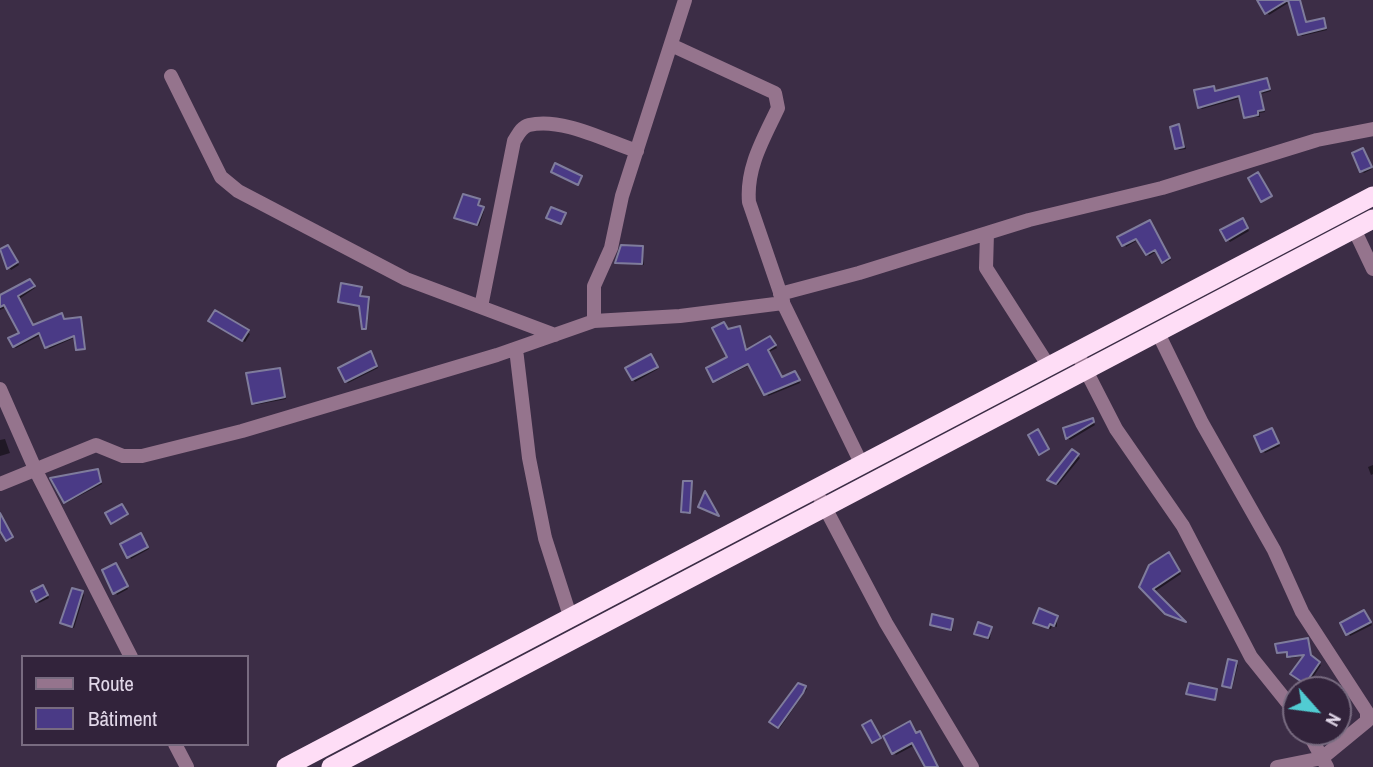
<!DOCTYPE html>
<html>
<head>
<meta charset="utf-8">
<style>
	body { margin:0 }
	#map { position:relative; width:1373px; height:767px; overflow:hidden; background:#3c2d46; font-family:"Archivo Narrow",sans-serif }
	canvas { display:block }
	.legend { position:absolute; left:21px; top:655px; width:228px; height:91px; box-sizing:border-box; background:#32233b; border:2px solid #786b80; margin:0; padding:9px 12px; list-style:none; font-size:21px; color:#e1d7e8 }
	.legend li { display:flex; align-items:center; gap:14px; height:35px }
	.legend b { width:35px; border:2px solid #786b80 }
	.north { position:absolute; left:1282px; top:676px; width:70px; height:70px; box-sizing:border-box; background:#32233b; border:2px solid #786b80; border-radius:50%; rotate:118deg; font-size:19px; font-weight:700; line-height:28px; text-align:center; color:#e1d7e8 }
	.north::after { content:''; display:block; margin:auto; width:24px; height:32px; background:#51ccd2; clip-path:polygon(50% 0,100% 100%,50% 72%,0 100%) }
</style>
</head>
<body>
<div id="map">
<canvas width="1373" height="767"></canvas>
<ul class="legend">
<li><b style="height:9px;background:#95748d"></b>Route</li>
<li><b style="height:19px;background:#4a3a86"></b>Bâtiment</li>
</ul>
<div class="north">N</div>
</div>
<script>
const context = document.querySelector('canvas').getContext('2d');
context.lineJoin = 'round';
function fillPath(path, color) { context.fillStyle = color; context.fill(path, 'evenodd'); }
function trace(path, color, width, dash) { context.strokeStyle = color; context.lineWidth = width; context.lineCap = dash ? 'butt' : 'round'; context.setLineDash(dash || []); context.stroke(path); }
fillPath(new Path2D(`
	M1259,0h34l-24,15z
	M1300,0l7,24 16,-4 4,10 -25,6 -2,-2z
	M1266,80l5,11 -10,3 4,18 -6,1 1,4h-15l-4,-19 -39,11 -2,-2 13,-19 3,4z
	M1179,126l7,23 -7,1 -2,-2z
	M1365,153l7,16 -8,4 -2,-2z
	M479,201v6l5,4 -5,15 -22,-9z
	M1244,222l5,9 -19,11 -3,-3z
	M1151,224l20,36 -6,3 -8,-12 -8,5 -11,-16 -12,7 -7,-10z
	M8,247l11,18 -8,5 -11,-18z
	M642,248l2,17 -27,-3z
	M32,283l3,5 -16,11 15,28 28,-12 3,5 15,-2 6,32 -8,-1 -2,-12 -27,12 -8,-14 -25,13 -2,-2 7,-13 -14,-26 -7,3v-14z
	M361,289l1,9 8,2 -3,30 -3,-2 -3,-21 -21,-6z
	M216,312l34,22 -5,8 -32,-19z
	M740,328l7,24 25,-12 5,8 -8,4 13,27 15,-4 3,8 -32,13 -18,-31 -34,17 -2,-2 15,-22 -1,-27z
	M372,355l6,13 -30,15 -2,-2z
	M653,359l5,10 -23,13 -2,-3z
	M279,370l7,29 -31,6 -2,-2z
	M1092,420l3,5 -25,15 -2,-2z
	M1273,432l7,14 -15,7 -2,-2z
	M5,439l5,14 -10,3v-16z
	M1072,451l8,7 -22,27 -6,-3z
	M1373,465v9l-2,1 -3,-8z
	M97,470l5,14 -36,19 -1,-1z
	M691,483v31h-6l-3,-3z
	M143,537l6,12 -18,10 -9,-14z
	M1171,556l10,18 -27,18 28,29 -13,-6 -28,-28z
	M118,567l10,22 -11,6 -2,-3z
	M45,589l4,9 -10,5 -2,-3z
	M82,593l2,2 -10,33 -10,-3 -2,-2z
	M1040,611l17,7v9l-5,-2 -1,4 -13,-5z
	M1366,614l6,11 -22,11 -8,-12z
	M952,620l1,11 -22,-6z
	M991,628l-1,12 -14,-6z
	M1307,640l6,18 8,7 -13,20 -13,-9 10,-20 -14,2 -2,-5 -11,-1z
	M1236,663l2,2 -6,24 -6,-2 -2,-2z
	M805,687l2,2 -27,39 -8,-7z
	M1216,690v11l-28,-8z
	M917,735l21,32h-11l-12,-22 -19,10 -2,-2z`), '#0007');
const building = new Path2D(`
	M1257,0h43l6,22 18,-4 2,10 -28,7 -10,-35 -23,14z
	M1267,78l3,11 -10,3 4,18 -6,1v4l-14,3 -5,-22 -41,12 -4,-18 20,-4 1,5z
	M1179,124l5,23 -9,2 -5,-22z
	M1363,148l9,19 -12,5 -8,-19z
	M555,163l27,13 -4,9 -27,-13z
	M1258,172l14,24 -11,6 -13,-24z
	M463,194l17,5 -2,6 6,2 -7,18 -23,-7z
	M551,207l15,6 -5,11 -15,-6z
	M1243,218l5,10 -22,13 -6,-11z
	M1150,220l20,38 -8,5 -7,-13 -9,5 -10,-16 -14,7 -5,-9z
	M8,245l10,17 -11,7 -7,-20z
	M621,245l22,1 -1,18 -27,-1z
	M30,279l5,7 -17,10 15,29 29,-12 2,6 17,-2 4,32 -9,1 -2,-14 -29,12 -6,-15 -26,14 -5,-9 11,-5 -15,-28 -4,2v-12z
	M341,283l21,4 -2,9 9,1 -3,32h-4l-3,-23 -21,-4z
	M215,310l34,20 -7,11 -34,-20z
	M724,322l4,7 12,-3 6,24 24,-14 6,9 -8,5 14,27 13,-6 5,9 -36,15 -16,-31 -35,18 -7,-14 21,-11 -15,-29z
	M371,351l6,15 -32,16 -7,-14z
	M651,354l7,13 -26,13 -7,-12z
	M280,368l5,29 -33,7 -6,-31z
	M1093,418l1,4 -28,17 -3,-11z
	M1272,428l7,15 -18,9 -7,-16z
	M1038,429l11,20 -10,6 -11,-20z
	M1072,449l7,5 -23,30 -9,-4z
	M98,469l3,13 -37,21 -14,-25z
	M683,481h9l-2,32 -9,-1z
	M705,491l14,25 -21,-9z
	M122,504l6,10 -17,10 -6,-11z
	M0,513l13,24 -7,4 -6,-10z
	M141,533l7,14 -21,11 -7,-14z
	M1169,552l11,19 -27,18 33,33 -21,-8 -26,-27 10,-22z
	M116,563l12,23 -15,8 -11,-24z
	M43,585l5,10 -12,7 -5,-11z
	M72,588l11,3 -11,36 -12,-4z
	M1039,608l19,8 -4,10 -4,-2 -2,4 -15,-5z
	M1364,610l7,12 -25,13 -6,-12z
	M932,614l21,5 -2,11 -21,-5z
	M978,622l14,5 -4,11 -14,-4z
	M1308,638l3,17 9,7 -15,22 -15,-10 14,-19 -17,2v-5l-10,1 -2,-9z
	M1228,659l9,2 -6,27 -9,-2z
	M798,683l8,3 -3,7 -25,35 -9,-6z
	M1189,683l28,6 -2,11 -29,-6z
	M871,720l10,18 -9,5 -10,-18z
	M910,721l6,12 4,-2 18,36h-13l-13,-24 -20,11 -9,-18z`);
fillPath(building, '#4a3a86');
trace(building, '#7f7c9c', 2);
trace(new Path2D(`
	M671,45l104,48 3,15c-14,30 -32,59 -29,94l34,99
	M171,76l50,101 17,14 168,88 149,56
	M1354,229l19,40
	M987,233l-1,35 62,97
	M780,294l79,-21 170,-53 133,-32 155,-48 56,-11
	M481,307l33,-166c4,-6 7,-14 15,-16 33,-8 77,16 108,26
	M594,321v-35l17,-38 11,-52 63,-196
	M1158,333l44,90 72,127 28,62 65,100v9l-45,37 -45,9
	M516,349l13,109 16,80 26,81
	M1076,351l40,78 67,97 68,131 45,56
	M0,389l36,82 95,186
	M0,484l96,-39 27,11h19l100,-25 255,-76 97,-34 86,-5 103,-13 79,162
	M821,500l65,123 86,144
	M1308,732l19,35
	M175,744l12,23`), '#95748d', 14);
trace(new Path2D(`
	M286,767l1087,-571
	M331,767l1042,-548`), '#feddf6', 19);
</script>
</body>
</html>
